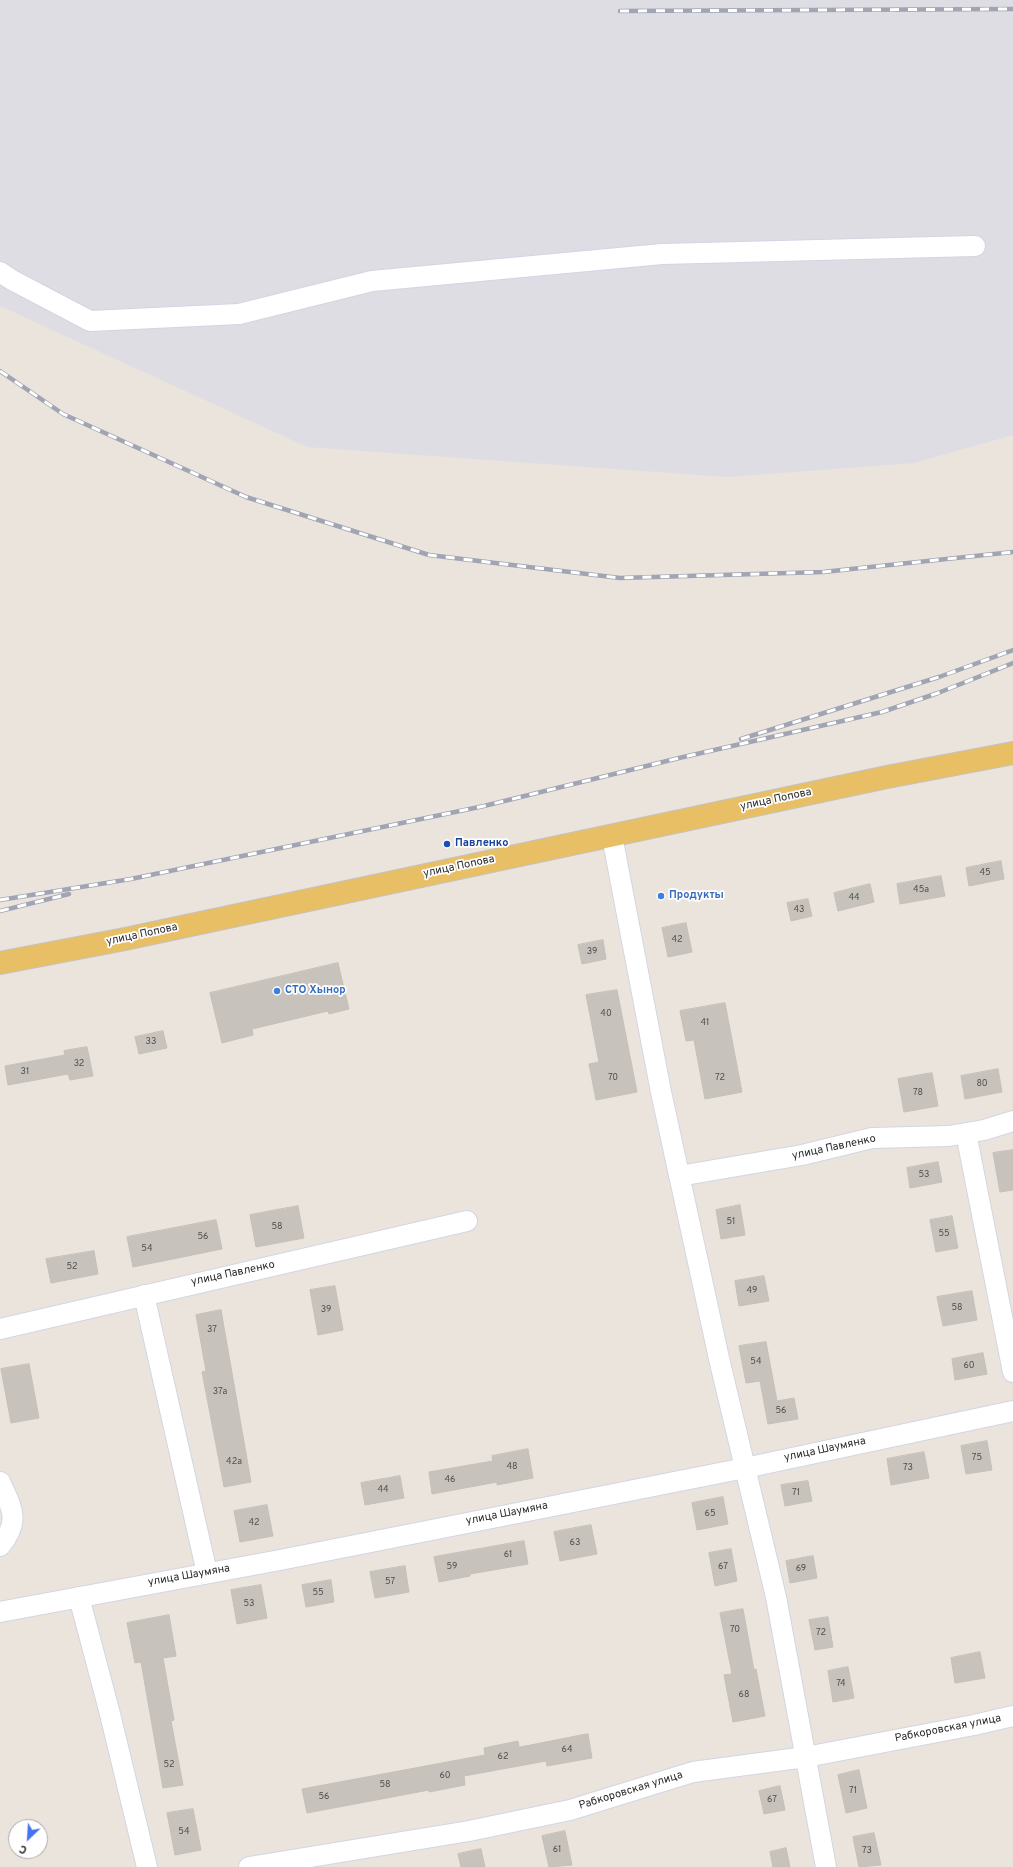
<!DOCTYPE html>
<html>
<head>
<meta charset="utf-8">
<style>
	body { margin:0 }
	#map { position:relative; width:1013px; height:1867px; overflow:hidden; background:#ebe4dc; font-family:Overpass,sans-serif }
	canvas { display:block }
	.north { position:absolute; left:8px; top:1819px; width:40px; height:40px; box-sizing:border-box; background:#fff; border:1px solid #aaa; border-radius:50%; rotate:205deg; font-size:11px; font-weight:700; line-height:16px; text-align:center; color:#2a2a2a }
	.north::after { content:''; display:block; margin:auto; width:14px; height:18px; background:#4572ef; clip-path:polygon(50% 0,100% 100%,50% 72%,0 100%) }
</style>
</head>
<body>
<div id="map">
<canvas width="1013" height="1867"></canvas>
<div class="north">С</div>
</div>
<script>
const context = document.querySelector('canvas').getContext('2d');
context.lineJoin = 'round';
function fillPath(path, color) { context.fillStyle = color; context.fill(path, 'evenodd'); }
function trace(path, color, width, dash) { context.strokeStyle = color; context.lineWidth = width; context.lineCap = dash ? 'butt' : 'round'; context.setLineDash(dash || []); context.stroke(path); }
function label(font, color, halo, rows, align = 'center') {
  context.font = font + ' Overpass,sans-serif'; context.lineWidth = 3.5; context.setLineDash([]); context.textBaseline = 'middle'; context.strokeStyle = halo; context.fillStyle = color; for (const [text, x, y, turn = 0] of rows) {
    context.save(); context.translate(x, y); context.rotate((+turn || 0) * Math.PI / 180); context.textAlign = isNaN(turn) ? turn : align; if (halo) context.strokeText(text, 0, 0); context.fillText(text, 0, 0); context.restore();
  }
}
fillPath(new Path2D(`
	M0,0h1013v435l-99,28 -187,14 -420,-30 -307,-141z`), '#dedde4');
const building = new Path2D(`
	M1001,861l3,18 -35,7 -3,-18z
	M941,876l4,20 -45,8 -3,-20z
	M870,884l4,18 -36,9 -4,-18z
	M808,899l4,17 -21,5 -4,-18z
	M686,923l6,29 -24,5 -6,-29z
	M603,940l3,19 -24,5 -4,-19z
	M338,963l11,46 -20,5 -1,-3 -76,18 1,6 -31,8 -12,-50z
	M617,990l20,102 -41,8 -7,-36 10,-2 -13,-67z
	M725,1003l17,89 -37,7 -11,-59 -8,1 -6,-30z
	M163,1031l4,17 -28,6 -4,-17z
	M87,1047l6,29 -23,4 -2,-6 -60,11 -3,-19 60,-11 -1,-4z
	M998,1069l4,23 -37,7 -4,-23z
	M932,1073l6,33 -34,6 -6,-33z
	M1013,1150v40l-13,2 -7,-39z
	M938,1162l4,20 -32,6 -3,-20z
	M740,1205l5,30 -24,4 -5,-29z
	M298,1206l6,32 -48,9 -6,-32z
	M952,1216l6,32 -22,4 -6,-32z
	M216,1220l6,29 -89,18 -6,-30z
	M94,1251l4,23 -47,9 -5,-24z
	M764,1276l5,25 -30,5 -4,-25z
	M335,1286l8,44 -25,5 -8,-45z
	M972,1291l5,29 -34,6 -6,-29z
	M221,1310l30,172 -27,5 -22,-115 4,-1 -10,-56z
	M766,1342l11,59 17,-3 4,21 -30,5 -8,-43 -14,2 -7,-37z
	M983,1353l4,21 -32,6 -3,-21z
	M29,1364l10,54 -28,5 -10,-54z
	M987,1441l5,29 -26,4 -5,-28z
	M528,1449l5,29 -36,7v-3l-65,12 -3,-22 64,-11 -1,-5z
	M924,1452l5,26 -38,7 -4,-26z
	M400,1476l4,22 -39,7 -4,-22z
	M808,1481l4,20 -27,5 -4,-21z
	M723,1497l5,27 -31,6 -5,-27z
	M267,1505l6,31 -33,6 -6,-31z
	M591,1525l6,29 -37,7 -6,-29z
	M524,1541l4,23 -58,10v2l-31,6 -5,-25z
	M731,1549l6,32 -22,5 -6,-33z
	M813,1556l4,22 -27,5 -4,-22z
	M405,1566l4,26 -34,6 -5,-26z
	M331,1580l3,22 -28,5 -4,-22z
	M261,1585l6,33 -30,6 -6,-34z
	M743,1609l11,61 2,-1 9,47 -32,6 -9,-47 8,-1 -12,-61z
	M169,1615l7,41 -13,2 11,62 -3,1 12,64 -20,3 -22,-126 -6,1 -8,-40z
	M828,1617l5,30 -18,3 -6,-30z
	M980,1652l5,26 -30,5 -4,-25z
	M848,1667l6,31 -21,4 -5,-31z
	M588,1734l4,24 -45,8 -1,-5 -82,15 1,9 -36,7v-2l-122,23 -5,-24 183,-34 -1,-7 34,-7 1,6z
	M859,1770l8,38 -21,5 -8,-38z
	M780,1786l5,24 -21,4 -5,-23z
	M193,1809l8,41 -26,5 -8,-42z
	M565,1831l7,34 -23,2 -7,-31z
	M874,1833l7,32 -22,2 -6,-30z
	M786,1848l4,19h-17l-3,-15z
	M481,1849l4,18h-24l-3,-13z`);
fillPath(building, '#c7c2bb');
trace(building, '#c6bfb6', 1);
const minor = new Path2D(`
	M0,272l12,8 78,41 149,-7 133,-33 290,-27 313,-8
	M612,836l49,256 59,271 56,234 50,270
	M966,1133l47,239
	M679,1176l123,-21 70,-17 77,-2 35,-6 29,-9
	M144,1295l63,278
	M0,1329l467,-108
	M0,1482c12,26 21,39 0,64
	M79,1597l31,117 37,153
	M0,1612l280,-52 465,-92 268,-57
	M249,1867l220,-36 101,-21 123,-38 113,-15 168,-32 39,-9`);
const major = new Path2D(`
	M0,963l125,-24 762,-162 126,-24`);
trace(minor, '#d2d6e2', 22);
trace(major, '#c3c3c3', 24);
trace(minor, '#fff', 20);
trace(major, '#e8bf64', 22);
const rail = new Path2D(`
	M620,11l393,-2
	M0,371l63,43 183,83 183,58 191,23 203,-6 190,-20
	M741,739l198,-62 74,-27
	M0,900l131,-21 353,-73 195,-48 203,-46 56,-19 75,-30
	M0,911l69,-17`);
trace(rail, '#a0a4b3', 4.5);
trace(rail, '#fff', 3, [9]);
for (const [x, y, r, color] of [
	[447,844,4,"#1a4fb4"],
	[661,896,4,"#3f7fe0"],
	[277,991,4,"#3f7fe0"]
]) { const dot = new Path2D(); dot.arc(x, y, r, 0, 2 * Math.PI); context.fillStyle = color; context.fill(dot); trace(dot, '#fff', 1.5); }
label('9px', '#51504e', null, [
	["45",985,873],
	["45а",921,890],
	["44",854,898],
	["43",799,910],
	["42",677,940],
	["39",592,952],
	["40",606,1014],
	["41",705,1023],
	["33",151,1042],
	["32",79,1064],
	["31",25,1072],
	["70",613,1078],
	["72",720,1078],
	["80",982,1084],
	["78",918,1093],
	["53",924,1175],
	["51",731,1222],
	["58",277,1227],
	["55",944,1234],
	["56",203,1237],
	["54",147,1249],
	["52",72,1267],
	["49",752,1291],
	["58",957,1308],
	["39",326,1310],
	["37",212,1330],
	["54",756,1362],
	["60",969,1366],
	["37а",220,1392],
	["56",781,1411],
	["75",977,1458],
	["42а",234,1462],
	["48",512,1467],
	["73",908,1468],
	["46",450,1480],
	["44",383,1490],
	["71",796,1493],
	["65",710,1514],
	["42",254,1523],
	["63",575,1543],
	["61",508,1555],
	["59",452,1567],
	["67",723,1567],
	["69",801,1569],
	["57",390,1582],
	["55",318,1593],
	["53",249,1604],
	["70",735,1630],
	["72",821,1633],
	["74",841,1684],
	["68",744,1695],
	["64",567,1750],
	["62",503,1757],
	["52",169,1765],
	["60",445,1776],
	["58",385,1785],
	["71",853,1791],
	["56",324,1797],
	["67",772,1800],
	["54",184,1832],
	["61",557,1850],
	["73",867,1851]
]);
label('11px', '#2a2a2a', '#fff', [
	["улица Попова",776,800,-12],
	["улица Попова",459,867,-12],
	["улица Попова",142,935,-12],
	["улица Павленко",834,1148,-12],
	["улица Павленко",233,1274,-12],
	["улица Шаумяна",825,1450,-12],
	["улица Шаумяна",507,1514,-11],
	["улица Шаумяна",189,1576,-10],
	["Рабкоровская улица",948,1729,-11],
	["Рабкоровская улица",631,1791,-17]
]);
label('bold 11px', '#164399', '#fff', [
	["Павленко",455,844]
], 'left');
label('bold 11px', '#366cbe', '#fff', [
	["Продукты",669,896],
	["СТО Хынор",285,991]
], 'left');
</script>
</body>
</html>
